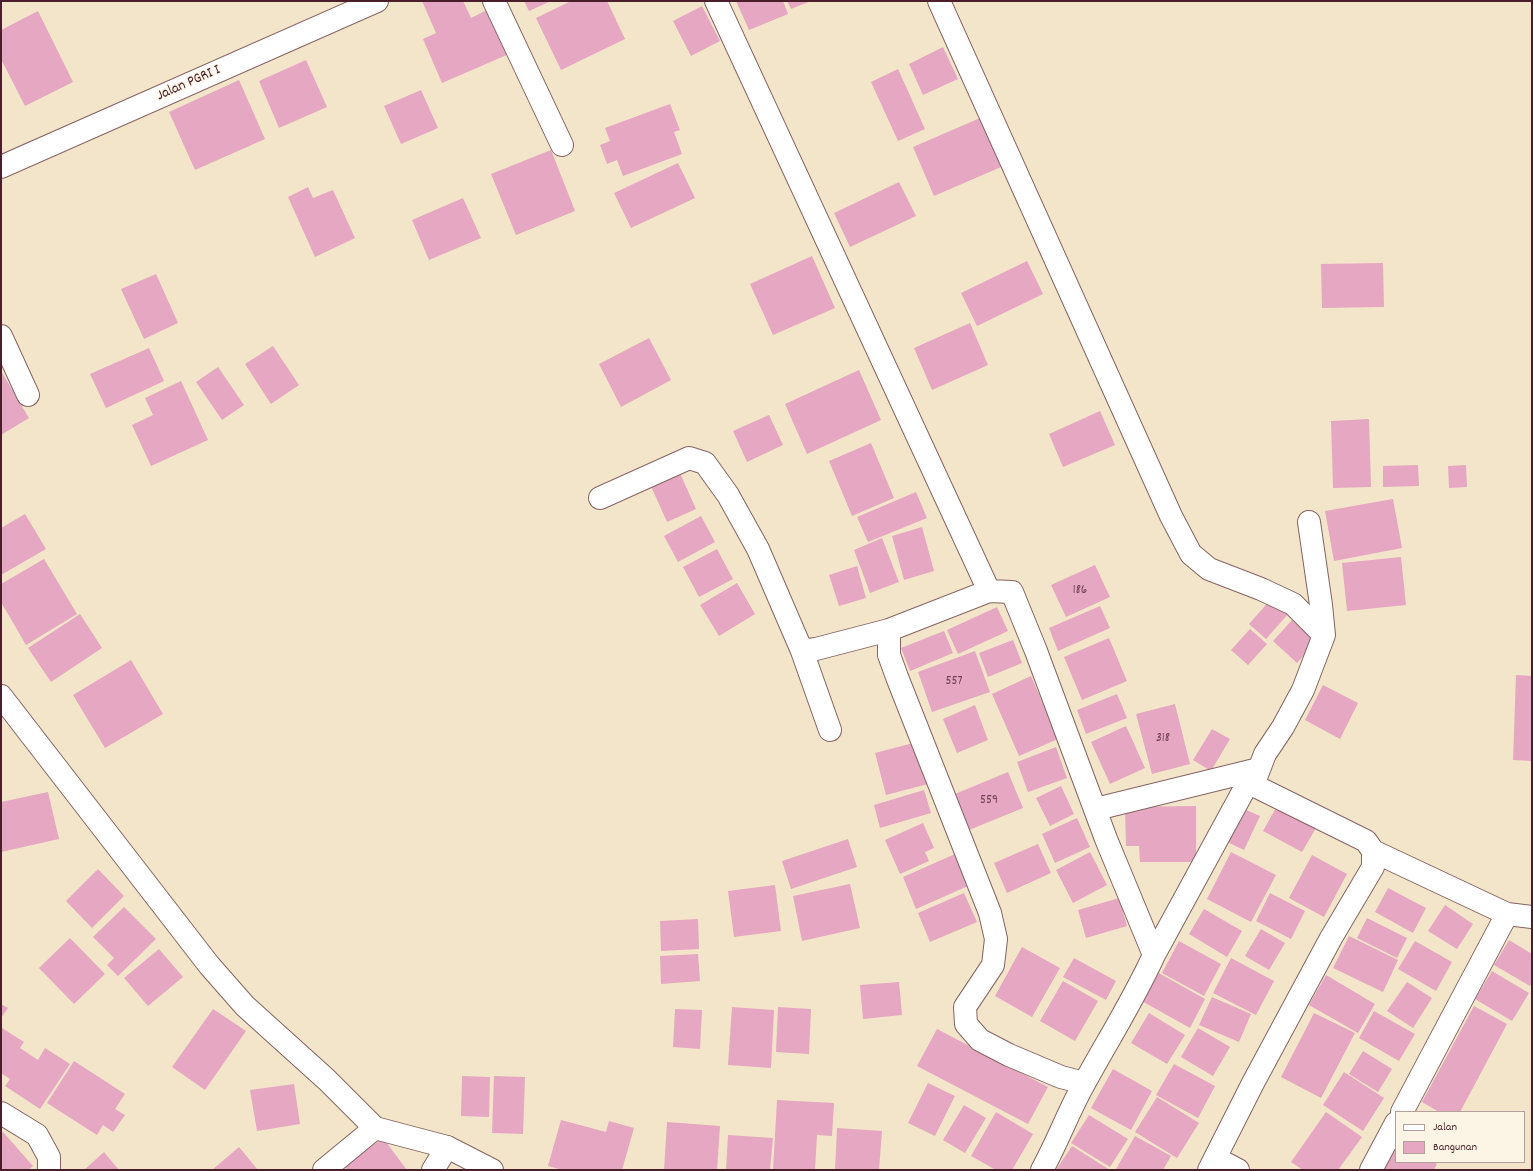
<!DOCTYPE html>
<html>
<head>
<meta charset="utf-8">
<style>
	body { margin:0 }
	#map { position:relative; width:1533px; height:1171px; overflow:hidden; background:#f3e5c9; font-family:Dekko,sans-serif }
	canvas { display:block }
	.frame { position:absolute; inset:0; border:2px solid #4a1f2b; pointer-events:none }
	.legend { position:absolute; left:1395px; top:1111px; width:130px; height:52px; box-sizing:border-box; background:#fcf5e5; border:1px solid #b59f9b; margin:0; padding:5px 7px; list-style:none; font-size:12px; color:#4a1f2b }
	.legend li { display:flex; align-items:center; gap:8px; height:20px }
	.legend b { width:20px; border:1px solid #b59f9b }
</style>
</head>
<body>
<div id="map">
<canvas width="1533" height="1171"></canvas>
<div class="frame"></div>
<ul class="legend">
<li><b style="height:5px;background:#fff"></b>Jalan</li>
<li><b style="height:11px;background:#e6a7c2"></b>Bangunan</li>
</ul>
</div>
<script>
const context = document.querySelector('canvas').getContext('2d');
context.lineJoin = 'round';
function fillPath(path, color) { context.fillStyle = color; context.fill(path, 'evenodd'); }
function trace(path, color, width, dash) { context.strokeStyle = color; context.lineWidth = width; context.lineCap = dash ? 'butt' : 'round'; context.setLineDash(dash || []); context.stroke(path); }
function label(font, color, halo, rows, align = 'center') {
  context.font = font + ' Dekko,sans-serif'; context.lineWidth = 3; context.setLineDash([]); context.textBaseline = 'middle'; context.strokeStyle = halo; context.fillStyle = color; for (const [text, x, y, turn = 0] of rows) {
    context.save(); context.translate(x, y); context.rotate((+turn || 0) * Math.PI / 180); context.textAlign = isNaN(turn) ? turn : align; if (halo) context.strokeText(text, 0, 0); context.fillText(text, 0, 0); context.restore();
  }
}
fillPath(new Path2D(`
	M422,1h41l8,17 18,-9 20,45 -67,29 -19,-44 13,-6z
	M524,1h27l-22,10z
	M571,1h36l18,38 -64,31 -25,-52z
	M736,1h47l5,13 -39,16z
	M787,1h24l-20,8z
	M702,6l18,35 -29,15 -18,-35z
	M38,11l35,71 -48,24 -24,-47v-29z
	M943,47l15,32 -35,16 -14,-31z
	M306,60l21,47 -48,21 -20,-47z
	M898,69l27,60 -27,12 -27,-59z
	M239,80l26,59 -70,31 -26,-58z
	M421,90l17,38 -37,16 -17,-38z
	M670,104l10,26 -6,2 8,22 -59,22 -6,-16 -10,4 -7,-19 10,-4 -5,-13z
	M980,118l21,49 -67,29 -21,-49z
	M551,150l24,61 -59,24 -25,-61z
	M678,163l17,35 -64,30 -17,-35z
	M899,182l17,34 -66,31 -16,-34z
	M308,187l5,11 20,-8 22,48 -40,19 -27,-60z
	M463,198l18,40 -52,22 -17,-40z
	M812,256l23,52 -62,27 -23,-51z
	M1027,261l16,33 -66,32 -16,-33z
	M1383,263l1,44 -62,1 -1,-44z
	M156,274l22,49 -34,16 -23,-50z
	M970,323l18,42 -56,25 -18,-42z
	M649,338l22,42 -50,27 -22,-43z
	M273,346l26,39 -28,19 -26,-40z
	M149,348l15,33 -58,27 -16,-34z
	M218,367l26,38 -22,15 -26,-38z
	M859,370l22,50 -74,34 -22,-50z
	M1,371l28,47 -28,17z
	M181,381l27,59 -57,26 -19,-41 21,-10 -8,-17z
	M1100,411l15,34 -52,22 -14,-33z
	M769,415l14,30 -36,17 -14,-31z
	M1369,419l2,68 -38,1 -2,-67z
	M871,443l23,55 -42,18 -23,-55z
	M1418,465l1,21 -36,1v-21z
	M1466,465l1,22 -18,1 -1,-22z
	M679,471l17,38 -29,13 -17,-38z
	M916,492l11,26 -59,24 -11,-25z
	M1393,499l9,49 -68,13 -9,-50z
	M25,514l21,35 -45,26v-47z
	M701,516l14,26 -37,20 -14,-26z
	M922,527l12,44 -30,9 -12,-44z
	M882,538l17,44 -29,11 -16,-43z
	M717,549l16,30 -34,18 -16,-30z
	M1401,557l5,48 -59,6 -5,-48z
	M44,559l33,55 -51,31 -25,-43v-18z
	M1095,565l15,32 -44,20 -15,-32z
	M857,566l9,32 -27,8 -10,-31z
	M737,583l18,31 -36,22 -19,-31z
	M1271,599l17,15 -22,25 -17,-15z
	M1100,606l10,22 -52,23 -9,-23z
	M997,607l11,24 -50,23 -11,-24z
	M80,614l22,34 -51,34 -23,-34z
	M1292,620l24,22 -19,21 -24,-22z
	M1250,629l17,15 -19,21 -17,-15z
	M944,631l9,22 -43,18 -9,-23z
	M1109,638l18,43 -45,19 -18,-43z
	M1013,640l9,23 -34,14 -9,-24z
	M975,651l15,41 -58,20 -14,-40z
	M131,660l32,54 -58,34 -32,-53z
	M1516,675l16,1v85l-19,-1z
	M1031,676l27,63 -39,17 -27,-62z
	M1323,685l35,18 -18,36 -35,-19z
	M1117,694l10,24 -41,16 -9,-24z
	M1175,704l15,60 -38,10 -16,-60z
	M975,705l13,35 -31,13 -14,-34z
	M1126,726l19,42 -35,16 -19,-42z
	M1212,729l18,10 -19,32 -18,-11z
	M917,742l11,42 -42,11 -11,-42z
	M1056,747l11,31 -39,14 -11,-30z
	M1008,772l15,36 -54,22 -14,-36z
	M1061,786l13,28 -24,12 -14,-28z
	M924,790l7,23 -51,15 -6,-23z
	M48,792l11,47 -58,13v-50z
	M1196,806v56h-56l-1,-16h-13l-1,-39z
	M1277,806l39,22 -14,24 -39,-21z
	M1242,808l18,8 -16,34 -19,-9z
	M1077,818l13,29 -35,16 -13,-29z
	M923,823l11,25 -9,4 4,9 -29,13 -15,-34z
	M848,839l9,28 -66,22 -9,-28z
	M1038,844l13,29 -44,20 -13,-30z
	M1090,852l17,33 -34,18 -17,-33z
	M1231,852l45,23 -25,47 -44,-23z
	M955,854l13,32 -52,23 -13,-32z
	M1312,855l35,19 -23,43 -35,-19z
	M98,869l26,27 -32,32 -26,-27z
	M850,884l10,44 -58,13 -9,-45z
	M775,885l6,46 -47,6 -6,-46z
	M1388,888l38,20 -13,25 -38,-21z
	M964,893l13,29 -47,20 -12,-29z
	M1270,893l35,18 -14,28 -35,-18z
	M1119,898l8,28 -41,12 -8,-28z
	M1445,905l28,19 -16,25 -29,-18z
	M124,907l32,32 -38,37 -11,-11 7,-7 -21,-21z
	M1204,909l38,22 -15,26 -38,-23z
	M1367,918l40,20 -10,20 -40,-20z
	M698,919l1,30 -38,2 -1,-30z
	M1261,929l24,14 -16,27 -24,-14z
	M1349,936l49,24 -15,32 -50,-24z
	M70,938l35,36 -31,30 -35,-36z
	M1509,940l23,14v28l-2,4 -36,-21z
	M1179,941l42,23 -17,32 -42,-23z
	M1415,941l37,21 -16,29 -38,-22z
	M1022,947l38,21 -28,49 -37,-21z
	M159,949l24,28 -35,29 -24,-28z
	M698,954l2,27 -39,3 -1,-28z
	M1074,958l42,23 -10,19 -43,-23z
	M1231,958l43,23 -18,34 -43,-22z
	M1492,971l37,22 -17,28 -37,-22z
	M1157,972l48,27 -15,29 -50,-28z
	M1326,975l49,29 -17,29 -49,-28z
	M1063,981l35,20 -23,40 -35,-20z
	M899,982l3,33 -39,4 -3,-34z
	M1407,982l25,16 -19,30 -26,-17z
	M1212,997l39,17 -12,28 -40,-17z
	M1,1004l7,4 -7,10z
	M1474,1006l33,18 -47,88h-21l-17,-10z
	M732,1007l42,3 -3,58 -43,-3z
	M778,1007l33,2 -2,45 -33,-2z
	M213,1009l33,22 -41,59 -33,-23z
	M675,1009l27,1 -2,39 -27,-2z
	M1374,1011l41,23 -16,27 -40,-23z
	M1149,1013l36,22 -18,29 -36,-21z
	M1314,1013l41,20 -34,65 -40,-21z
	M2,1028l22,14 -4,6 18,12 7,-12 25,16 -30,45 -35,-23 5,-7 -9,-6z
	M1198,1028l32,19 -17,29 -32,-19z
	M937,1029l111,58 -20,37 -111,-58z
	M1363,1051l29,18 -14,23 -29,-18z
	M74,1061l51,33 -10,15 10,6 -12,17 -10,-7 -6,10 -50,-32z
	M1174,1064l41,22 -17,32 -42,-23z
	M1113,1069l39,22 -21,39 -40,-22z
	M1344,1072l40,26 -21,33 -40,-26z
	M462,1076l28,1 -1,40 -28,-1z
	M494,1076l31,1 -2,57 -31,-1z
	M928,1083l27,13 -20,40 -27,-13z
	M294,1084l6,40 -43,7 -7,-41z
	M1157,1097l42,26 -22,35 -42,-26z
	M777,1100l57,3 -2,33 -15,-1 -2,35h-42z
	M964,1105l22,13 -21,35 -22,-13z
	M996,1112l37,22 -21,36h-16l-25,-14z
	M1326,1112l36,25 -24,33h-35l-12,-8z
	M1089,1115l39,24 -18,28 -39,-24z
	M561,1120l45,12 3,-11 25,7 -12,42h-59l-15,-4z
	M667,1122l53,4 -3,44h-53z
	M837,1128l45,3 -3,39h-44z
	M3,1132l30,34 -5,4h-27v-36z
	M728,1135l45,3 -3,32h-44z
	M1135,1136l36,20 -8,14h-44l-3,-1z
	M383,1138l24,32h-60l-2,-4z
	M1396,1145v17h36l5,2 -3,6h-50z
	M1072,1146l38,24h-54z
	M239,1147l19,23h-46z
	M104,1152l15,18h-35z`), '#e6a7c2');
const street = new Path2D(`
	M494,1l68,144
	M716,1l273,590
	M939,1l232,515 20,38 18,15 52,20 32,15 31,31
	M1,167l376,-166
	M1,336l27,59
	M600,498l89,-40 16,5 23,32 30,54 44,102 14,-2 73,-19
	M802,651l28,79
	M1253,785l12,-31 18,-27 20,-37 21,-55 -3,-30 -12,-83
	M1096,809l163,-40
	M1373,851l134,63 25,3
	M1154,955l91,-167 8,-3 113,56 7,10v16l-42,71 -78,145 -44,87
	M1402,1112l105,-198
	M1,1113l36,22 12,22v13
	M1215,1158l23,12
	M324,1170l51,-42
	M433,1170l14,-23
	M1042,1170c16,-29 27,-60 43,-88 23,-42 49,-83 69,-127l-48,-116 -70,-188 -24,-59 -23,-1 -100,39v25l8,22 93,236 6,26 -3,26 -28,42 1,17 14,16 29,15 52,22 23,6
	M1371,1170l25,-47`);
const secondary = new Path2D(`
	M1,696l208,269 36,41 82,74 48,48 72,19 45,23`);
trace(street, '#856462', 24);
trace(secondary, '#856462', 24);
trace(street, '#fff', 22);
trace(secondary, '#fff', 22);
label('13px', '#714151', null, [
	["186",1080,591],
	["557",954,682],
	["318",1163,739],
	["559",989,801]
]);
label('15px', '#4a1f2b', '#fcf5e5', [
	["Jalan PGRI I",189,84,-24]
]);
</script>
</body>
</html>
